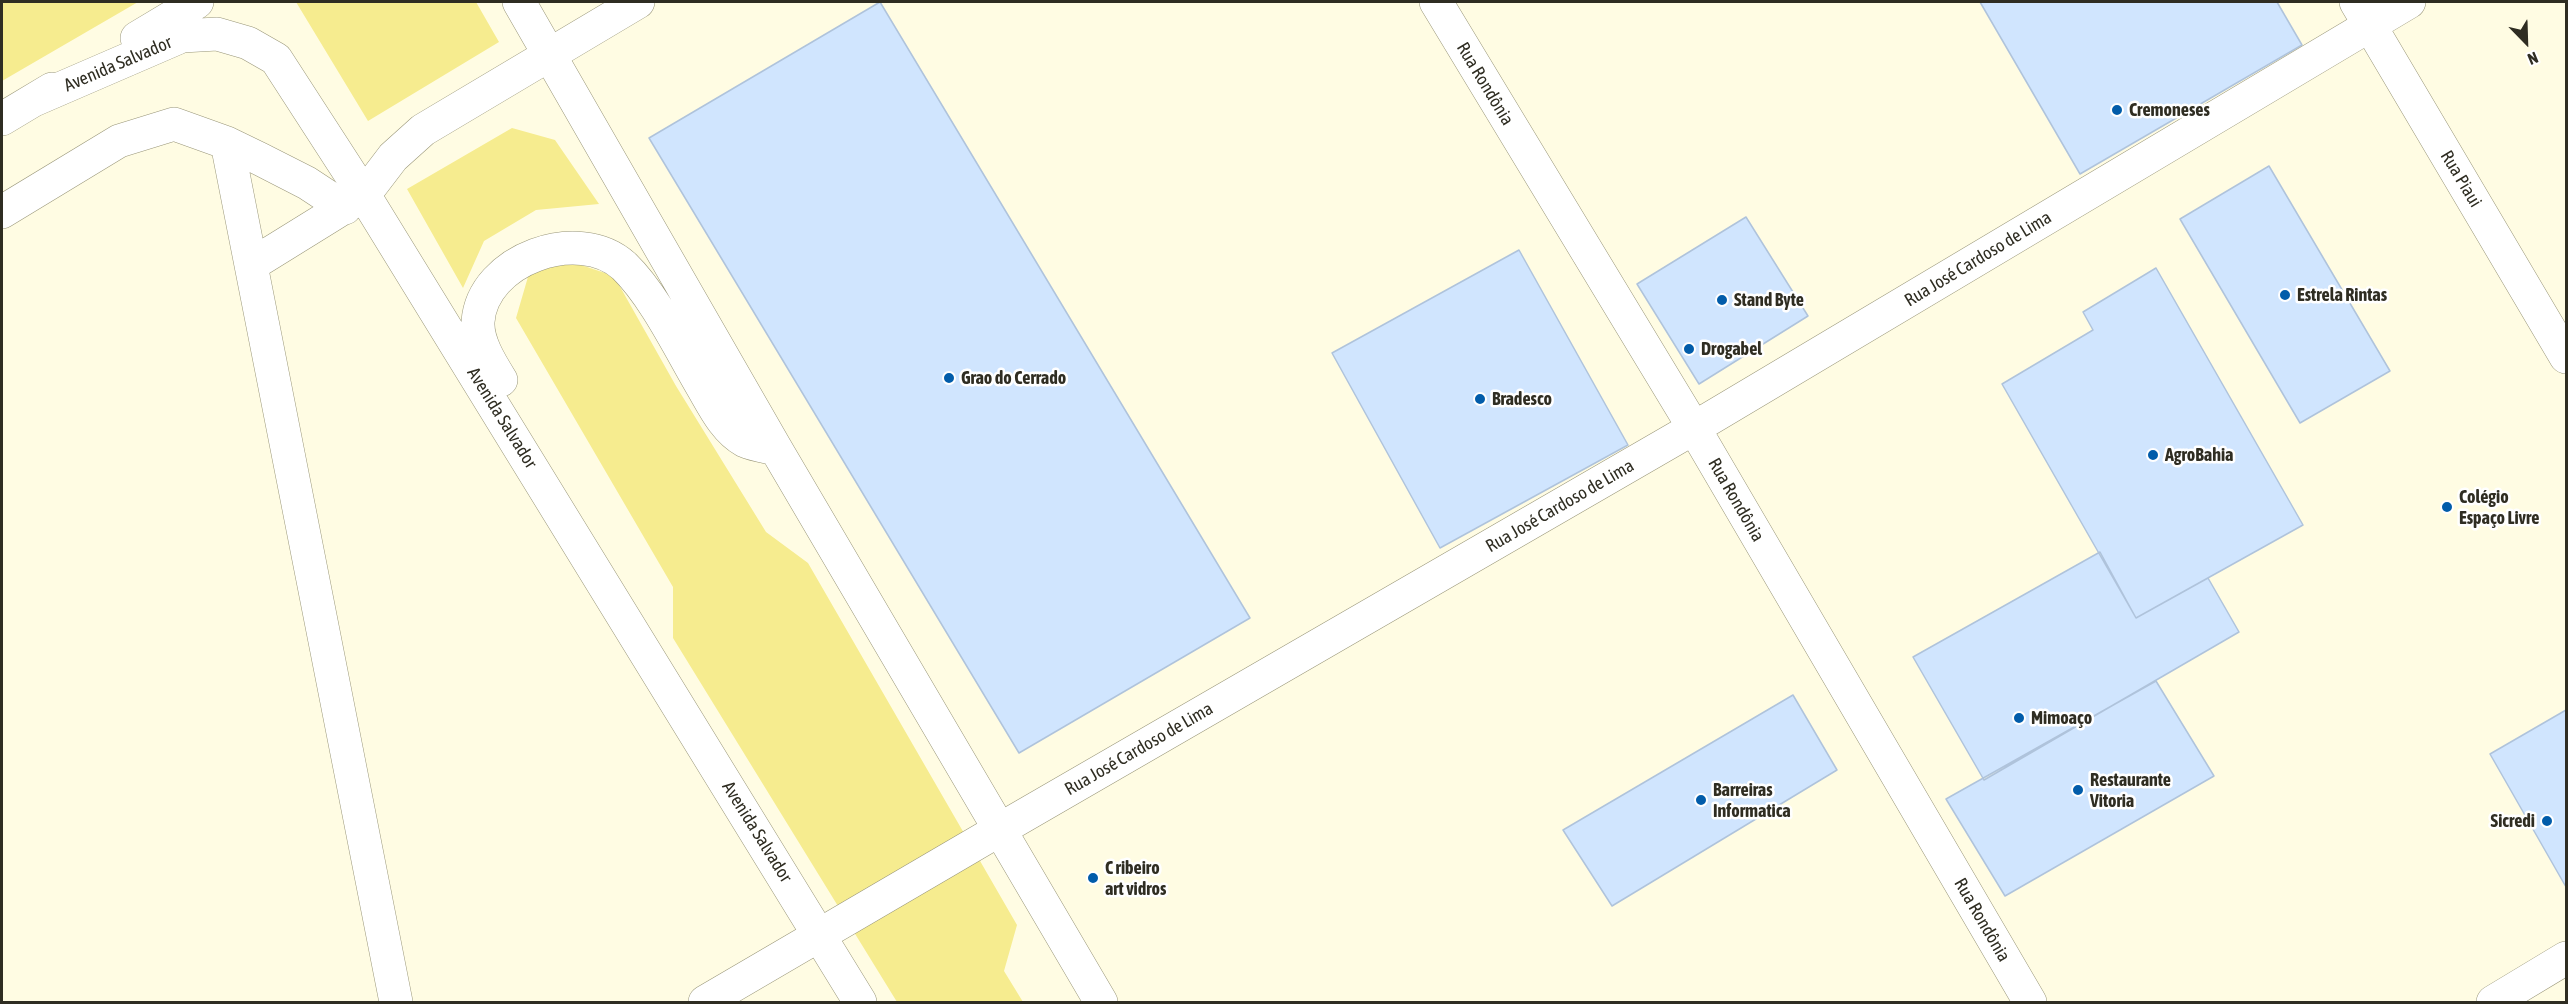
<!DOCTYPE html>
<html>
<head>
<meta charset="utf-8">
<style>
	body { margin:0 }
	#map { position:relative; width:2568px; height:1004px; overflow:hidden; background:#fffce3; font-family:"Asap Condensed",sans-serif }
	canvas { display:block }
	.frame { position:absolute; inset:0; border:3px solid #2f2d22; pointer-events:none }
	.north { position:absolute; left:2496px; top:12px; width:60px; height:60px; -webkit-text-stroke:4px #fff; paint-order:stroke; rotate:157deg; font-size:16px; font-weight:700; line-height:24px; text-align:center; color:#2f2d22 }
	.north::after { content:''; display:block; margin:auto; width:21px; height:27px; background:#2f2d22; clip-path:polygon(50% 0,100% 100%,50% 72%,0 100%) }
</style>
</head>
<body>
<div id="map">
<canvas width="2568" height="1004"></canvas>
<div class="frame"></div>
<div class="north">N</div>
</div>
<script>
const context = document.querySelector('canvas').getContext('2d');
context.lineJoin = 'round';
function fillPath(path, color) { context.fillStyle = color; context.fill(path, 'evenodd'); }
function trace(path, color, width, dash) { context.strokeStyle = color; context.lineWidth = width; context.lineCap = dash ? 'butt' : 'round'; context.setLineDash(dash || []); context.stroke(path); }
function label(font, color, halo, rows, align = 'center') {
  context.font = font + ' "Asap Condensed",sans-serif'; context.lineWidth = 5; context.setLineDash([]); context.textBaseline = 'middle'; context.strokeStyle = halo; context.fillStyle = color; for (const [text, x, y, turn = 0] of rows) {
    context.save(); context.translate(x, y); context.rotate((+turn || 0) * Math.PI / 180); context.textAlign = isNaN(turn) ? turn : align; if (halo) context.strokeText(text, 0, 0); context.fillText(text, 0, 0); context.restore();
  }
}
fillPath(new Path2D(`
	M2,2h136l-136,79z
	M296,2h180l23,40 -131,79z
	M512,128l43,12 44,64 -63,6 -52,31 -21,47 -56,-99z
	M560,258l54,18 62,110 90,146 42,31 209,362 -13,46 19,31h-126l-224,-364v-51l-157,-269 14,-48z`), '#f6ec8f');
const building = new Path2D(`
	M880,2l370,616 -231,135 -370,-615z
	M1980,2h297l25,43 -222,129z
	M2269,166l121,205 -90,52 -120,-204z
	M1746,217l62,99 -109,68 -62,-100z
	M1519,250l109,195 -188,103 -108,-195z
	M2156,268l147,257 -167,93 -134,-234 91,-54 -10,-18z
	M2100,552l36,66 72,-40 31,54 -255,148 -71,-123z
	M2156,681l58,95 -209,120 -59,-97z
	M1793,695l44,75 -225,136 -49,-76z
	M2566,710v177l-76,-133z`);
fillPath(building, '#d0e5fe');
trace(building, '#afc3db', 1.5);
const street = new Path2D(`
	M1436,2l258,426 336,574
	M2356,2l210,355
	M227,143l169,859
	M2,212l117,-71 55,-17 53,19 33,16 47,24 38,25
	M251,265l113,-70 29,-38 30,-27 215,-128
	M705,1002l294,-172 695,-402 715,-426
	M2493,1002l73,-44`);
const secondary = new Path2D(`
	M519,2l257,447 325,553
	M137,38l60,-36
	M34,100l148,-64 35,-2 31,9 28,16 88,136 496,807
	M2,119l50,-30
	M501,380c-10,-16 -24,-38 -23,-58 4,-63 101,-97 146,-56 31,30 57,85 79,122 11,19 22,42 42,53 9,4 22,6 31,8`);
trace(street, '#999679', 34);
trace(secondary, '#999679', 34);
trace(street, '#fff', 33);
trace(secondary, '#fff', 33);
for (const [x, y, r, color] of [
	[2117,110,6,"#015caa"],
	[2285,295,6,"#015caa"],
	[1722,300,6,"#015caa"],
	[1689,349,6,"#015caa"],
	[949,378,6,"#015caa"],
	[1480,399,6,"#015caa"],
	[2153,455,6,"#015caa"],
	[2447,507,6,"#015caa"],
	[2019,718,6,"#015caa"],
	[2078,790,6,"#015caa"],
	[1701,800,6,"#015caa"],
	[2547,821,6,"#015caa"],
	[1093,878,6,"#015caa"]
]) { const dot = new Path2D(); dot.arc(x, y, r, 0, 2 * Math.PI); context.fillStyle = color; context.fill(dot); trace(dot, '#fff', 2); }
label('18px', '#2f2d22', '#fff', [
	["Avenida Salvador",118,64,-23],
	["Rua Rondônia",1485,84,59],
	["Rua Piaui",2461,179,59],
	["Rua José Cardoso de Lima",1978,259,-31],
	["Avenida Salvador",502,418,58],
	["Rua Rondônia",1736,500,60],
	["Rua José Cardoso de Lima",1560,506,-30],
	["Rua José Cardoso de Lima",1139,749,-30],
	["Avenida Salvador",757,832,58],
	["Rua Rondônia",1982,920,60]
]);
label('bold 18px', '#2f2d22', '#fff', [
	["Cremoneses",2129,110],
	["Estrela Rintas",2297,295],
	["Stand Byte",1734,300],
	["Drogabel",1701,349],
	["Grao do Cerrado",961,378],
	["Bradesco",1492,399],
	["AgroBahia",2165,455],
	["Colégio",2459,497],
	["Espaço Livre",2459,518],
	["Mimoaço",2031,718],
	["Restaurante",2090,780],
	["Vitoria",2090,801],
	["Barreiras",1713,790],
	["Informatica",1713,811],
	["Sicredi",2535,821,"right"],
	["C ribeiro",1105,868],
	["art vidros",1105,889]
], 'left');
</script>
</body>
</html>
